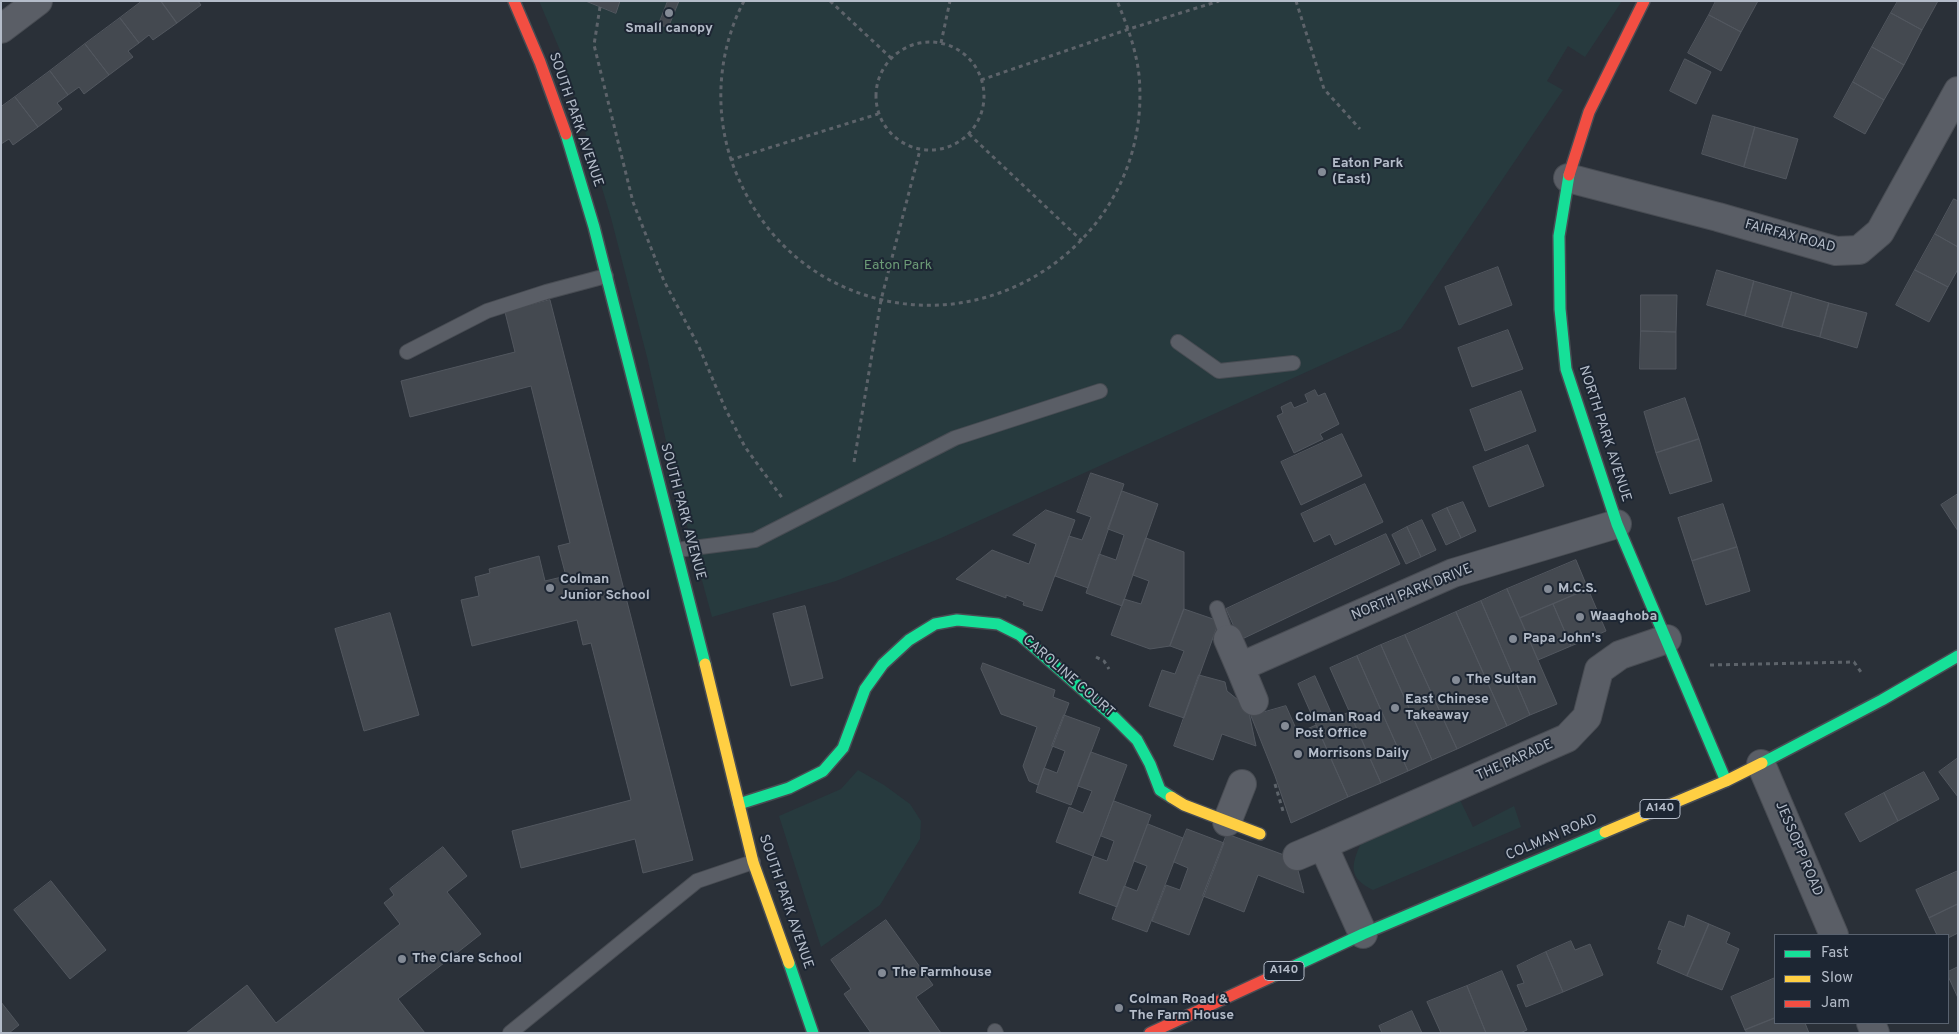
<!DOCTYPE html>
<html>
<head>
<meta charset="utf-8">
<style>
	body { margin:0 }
	#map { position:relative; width:1959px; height:1034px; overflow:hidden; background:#2a3038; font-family:Overpass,sans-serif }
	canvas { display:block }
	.frame { position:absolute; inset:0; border:2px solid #b4bcc9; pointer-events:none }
	.legend { position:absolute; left:1774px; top:934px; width:175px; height:90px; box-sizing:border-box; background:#1d2633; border:1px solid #59626f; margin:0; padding:6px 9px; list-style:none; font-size:15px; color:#b4bcc9 }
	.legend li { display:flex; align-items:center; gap:10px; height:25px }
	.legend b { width:25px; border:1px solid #59626f }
</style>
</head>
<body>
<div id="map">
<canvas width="1959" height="1034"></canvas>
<div class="frame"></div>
<ul class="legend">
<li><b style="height:6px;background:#16e098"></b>Fast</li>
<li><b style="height:6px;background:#ffcf43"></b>Slow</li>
<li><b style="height:6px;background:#f24e42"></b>Jam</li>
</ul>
</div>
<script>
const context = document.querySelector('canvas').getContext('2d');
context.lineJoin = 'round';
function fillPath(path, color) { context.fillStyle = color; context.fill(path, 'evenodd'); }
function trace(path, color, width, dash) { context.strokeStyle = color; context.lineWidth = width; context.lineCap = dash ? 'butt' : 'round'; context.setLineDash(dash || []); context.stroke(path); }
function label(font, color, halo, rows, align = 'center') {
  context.font = font + ' Overpass,sans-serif'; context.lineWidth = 4; context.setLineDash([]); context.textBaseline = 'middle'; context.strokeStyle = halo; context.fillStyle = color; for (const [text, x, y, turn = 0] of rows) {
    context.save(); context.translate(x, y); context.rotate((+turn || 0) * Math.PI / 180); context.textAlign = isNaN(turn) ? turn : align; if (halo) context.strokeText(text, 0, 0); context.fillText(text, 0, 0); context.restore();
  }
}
fillPath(new Path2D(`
	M539,1h1083l-37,56 -17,-11 -21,35 16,9 -162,239 -460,209 -105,43 -124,36 -36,-132 -28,-124 -37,-143 -49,-163z
	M858,770l26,15 26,19 11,17 -1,18 -40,66 -59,42 -42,-131 62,-27z
	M1460,800l13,27 41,-21 7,21 -148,63c-25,-12 -22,-25 -12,-47z`), '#273a3e');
const building = new Path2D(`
	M142,1h19l16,22 -24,17 -4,-5 -10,8 -19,-25z
	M161,1h37l3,4 -24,18z
	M586,1h34l-4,12z
	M668,1h11l-11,27 -9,-4z
	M1716,1h42l-17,31 -32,-17z
	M1898,1h40l-16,29 -31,-17z
	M1891,13l31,17 -18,35 -32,-18z
	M1709,15l32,17 -20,39 -33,-18z
	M120,18l19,25 -11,8 5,6 -24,18 -24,-31z
	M85,44l24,31 -25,19 -5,-7 -11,8 -18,-24z
	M1872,47l32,18 -20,35 -31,-18z
	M1685,59l26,13 -15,32 -26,-13z
	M50,71l18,24 -11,8 5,6 -24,18 -23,-30z
	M1853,82l31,18 -19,34 -31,-17z
	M15,97l23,30 -25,18 -4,-6 -8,5v-37z
	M1713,115l42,12 -11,40 -42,-13z
	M1755,127l43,12 -12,40 -42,-12z
	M1954,199l4,2v46l-23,-13z
	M1935,234l23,13v22l-10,18 -33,-17z
	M1498,267l14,38 -53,20 -14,-38z
	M1717,270l37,11 -9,35 -38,-11z
	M1915,270l33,17 -19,35 -33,-17z
	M1754,281l38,11 -10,35 -37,-11z
	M1792,292l37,11 -9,34 -38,-10z
	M1641,295h36l-1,37 -35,-1z
	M550,300l143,560 -50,13 -8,-34 -114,29 -9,-37 119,-31 -40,-157 -8,2 -6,-25 -105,26 -11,-46 18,-4 -4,-19 15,-4 -1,-4 50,-13 6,25 21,-5 -8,-30 12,-3 -39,-157 -121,31 -9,-36 114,-29 -10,-40z
	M1829,303l38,10 -10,35 -37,-11z
	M1508,330l15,39 -51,18 -14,-39z
	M1641,331l35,1v37h-36z
	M1315,390l3,6 7,-3 14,31 -19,10 3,5 -29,14 -17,-37 6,-3 -2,-6 10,-5 3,6 14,-6 -3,-7z
	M1521,391l15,40 -51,20 -15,-41z
	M1685,398l14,41 -43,14 -12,-41z
	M1342,434l20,42 -61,29 -20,-43z
	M1699,439l13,42 -42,13 -14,-41z
	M1528,445l16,41 -55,21 -16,-40z
	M1091,473l33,11 -36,104 -33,-12 14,-40 13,4 9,-23 -14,-5z
	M1365,484l18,38 -48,23 -5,-11 -16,8 -13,-28z
	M1122,491l36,13 -36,102 -36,-13 13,-39 17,6 8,-25 -16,-6z
	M1958,494v37l-17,-26z
	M1463,502l13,29 -15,7 -14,-30z
	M1723,504l14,43 -45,14 -14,-43z
	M1447,508l14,30 -15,7 -14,-30z
	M1046,510l29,10 -33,91 -19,-6 1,-3 -18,-7v3l-50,-19 36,-29 37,14 7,-20 -23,-9z
	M1422,520l14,30 -15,7 -14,-30z
	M1407,527l14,30 -15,7 -14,-29z
	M1386,534l14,30 -160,76 -14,-31z
	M1146,538l38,14v57l-14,37 -20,3 -39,-14 13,-36 17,5 8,-23 -16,-6z
	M1737,547l13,44 -44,14 -14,-44z
	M1576,560l12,29 -68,29 -13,-29z
	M1507,589l50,115 -27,11 -49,-114z
	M1588,589l18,42 -35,15 -18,-42z
	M1481,601l49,114 -23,11 -51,-114z
	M1553,604l18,42 -33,14 -18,-42z
	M805,606l18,72 -32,8 -18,-72z
	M1184,609l35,12 -35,97 -35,-12 13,-36 13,4 9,-23 -14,-5z
	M1456,612l51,114 -50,23 -52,-114z
	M390,613l29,102 -55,16 -29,-102z
	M1405,635l52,114 -25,11 -51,-115z
	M1381,645l51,115 -24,11 -51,-115z
	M1357,656l51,115 -27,12 -51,-115z
	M983,663l72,27 -2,7 16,6 -31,82 -9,-4 -6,-15 14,-39 -36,-13 -20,-45z
	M1199,675l26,7 2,9 21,17 8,38 -34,-12 -9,26 -39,-14z
	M1315,676l19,43 15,-7 32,71 -33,14 -50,-113z
	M1286,706l12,27 18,-8 32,72 -57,26 -16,-47 -24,-60z
	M1064,715l36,13 -29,77 -35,-13 8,-24 13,5 8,-22 -13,-5z
	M1091,752l36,13 -34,91 -37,-14 13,-35 14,6 9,-22 -14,-5z
	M1958,758v39l-19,-25z
	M1924,772l15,27 -41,22 -14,-28z
	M1884,793l14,28 -38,21 -15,-28z
	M1114,801l37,14 -34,92 -38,-14 14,-37 14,5 7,-20 -13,-5z
	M1148,824l35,14 -36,94 -35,-13 12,-33 13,5 10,-25 -13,-5z
	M1187,829l37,14 -35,92 -37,-14 14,-36 14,5 8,-22 -14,-6z
	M1227,834l68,25 9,34 -46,-18 -14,37 -41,-16z
	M443,847l24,29 -20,16 34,42 -83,65 27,34h-239l61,-48 29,38 124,-99 -16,-21 10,-8 -4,-6z
	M1958,871v33l-29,14 -13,-28z
	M51,881l55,69 -36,29 -56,-69z
	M1958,904v29l-10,5v-3h-11l-8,-17z
	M1688,915l21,9 -22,52 -30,-13 5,-13 -4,-1 11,-28 15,6z
	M886,920l47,65 -17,12 25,36h-70l-27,-39 7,-5 -20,-29z
	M1709,924l21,9 -4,10 13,6 -17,41 -35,-14z
	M1571,941l4,9 15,-6 13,31 -40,17 -17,-40z
	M1546,952l17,40 -37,15 -9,-22 7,-2 -7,-17z
	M1958,967v31l-10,-22v-4z
	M1502,971l25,59 -7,3h-34l-19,-47z
	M1775,978v40l-30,12 -14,-33z
	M1467,986l19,47h-45l-14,-31z
	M1,1002l18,23 -10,8h-8z
	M1412,1011l10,22h-40l-3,-7z
	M1775,1018v5h30l4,10h-62l-2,-3z`);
fillPath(building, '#444950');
trace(building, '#52575f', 1);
const lane = new Path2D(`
	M1178,342l41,29 74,-8
	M407,352l80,-41 59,-19 60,-16
	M677,550l78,-10 200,-102 145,-47
	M1217,608l11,31
	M995,1031l1,2
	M510,1033l187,-152 56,-19`);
const street = new Path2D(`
	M1,29l37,-28
	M1568,178l150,39 118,34 23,-1 21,-18 78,-141
	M1228,639l12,28 213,-94 164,-49
	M1240,667l14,34
	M1761,764l73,171
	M1227,822l15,-38
	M1297,856l26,-11
	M1363,934l-40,-89 244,-107 20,-21 12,-47 21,-15 47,-16
	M1871,1023l4,10`);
const fast = new Path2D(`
	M566,134l28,93 111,437
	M1569,175l-10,61 1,73 6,60 51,155 109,257
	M1762,763l120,-63 76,-44
	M739,804l50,-16 34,-17 20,-23 22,-59 18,-25 26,-24 26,-16 22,-4 41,4 22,11 95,83 22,22 13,24 10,26 11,7
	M789,963l24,70
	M1271,977l92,-43 242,-102`);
const slow = new Path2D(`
	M705,664l48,198 36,101
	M1171,797l13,8 76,29
	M1605,832l121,-51 36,-18`);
const jam = new Path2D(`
	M514,1l26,61 26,72
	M1569,175l20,-63 55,-111
	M1150,1033l121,-56`);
trace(lane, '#484c53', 16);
trace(street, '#484c53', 30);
trace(fast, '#484c53', 14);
trace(slow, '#484c53', 14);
trace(jam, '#484c53', 14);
trace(new Path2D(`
	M744,1c-28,53 -31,119 -7,174 21,50 57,90 107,112 146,65 310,-52 295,-212 -3,-26 -12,-50 -22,-74
	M830,1l61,57
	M1296,1l28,88 36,40
	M600,7l-6,38 39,157 31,79 35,66 26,61 20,39 38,52
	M876 96a54 54 0 1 1 108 0a54 54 0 1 1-108 0Z
	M941,43l9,-42
	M981,80l148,-51 90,-28
	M969,134l113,107
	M730,160l148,-46
	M854,462l27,-162 39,-150
	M1096,657l8,4 5,8
	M1710,665l144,-3 9,13
	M1275,784l8,27`), '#5d636a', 3, [4, 4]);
trace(lane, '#5a5e66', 14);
trace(street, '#5a5e66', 28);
trace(fast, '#16e098', 11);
trace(slow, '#ffcf43', 11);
trace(jam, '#f24e42', 11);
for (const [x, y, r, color] of [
	[669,13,5,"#848b96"],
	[1322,172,5,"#848b96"],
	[550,588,5,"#848b96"],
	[1548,589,5,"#848b96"],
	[1580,617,5,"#848b96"],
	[1513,639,5,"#848b96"],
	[1456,680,5,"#848b96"],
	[1395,708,5,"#848b96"],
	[1285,726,5,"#848b96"],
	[1298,754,5,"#848b96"],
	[402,959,5,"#848b96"],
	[882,973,5,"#848b96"],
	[1119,1008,5,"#848b96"]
]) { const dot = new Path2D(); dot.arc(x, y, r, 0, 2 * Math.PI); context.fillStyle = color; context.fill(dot); trace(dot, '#1d2633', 2); }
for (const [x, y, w] of [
	[1660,809,40],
	[1284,971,40]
]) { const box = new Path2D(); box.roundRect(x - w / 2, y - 9.5, w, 19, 4); context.fillStyle = '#1d2633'; context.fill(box); trace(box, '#b4bcc9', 1); }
label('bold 12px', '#b4bcc9', null, [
	["A140",1660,809],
	["A140",1284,971]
]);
label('bold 14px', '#b4bcc9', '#1d2633', [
	["Small canopy",669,29,"center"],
	["Eaton Park",1332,164],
	["(East)",1332,180],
	["Colman",560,580],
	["Junior School",560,596],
	["M.C.S.",1558,589],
	["Waaghoba",1590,617],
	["Papa John's",1523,639],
	["The Sultan",1466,680],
	["East Chinese",1405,700],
	["Takeaway",1405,716],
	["Colman Road",1295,718],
	["Post Office",1295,734],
	["Morrisons Daily",1308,754],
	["The Clare School",412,959],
	["The Farmhouse",892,973],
	["Colman Road &",1129,1000],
	["The Farm House",1129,1016]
], 'left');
label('14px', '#b4bcc9', '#1d2633', [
	["SOUTH PARK AVENUE",575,120,71],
	["FAIRFAX ROAD",1790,237,15],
	["NORTH PARK AVENUE",1604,434,72],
	["SOUTH PARK AVENUE",682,512,75],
	["NORTH PARK DRIVE",1412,593,-22],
	["CAROLINE COURT",1068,677,41],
	["THE PARADE",1515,761,-24],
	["COLMAN ROAD",1552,838,-23],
	["JESSOPP ROAD",1798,849,67],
	["SOUTH PARK AVENUE",785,902,71]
]);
label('14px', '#6b9a76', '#1d2633', [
	["Eaton Park",898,266]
]);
</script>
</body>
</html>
